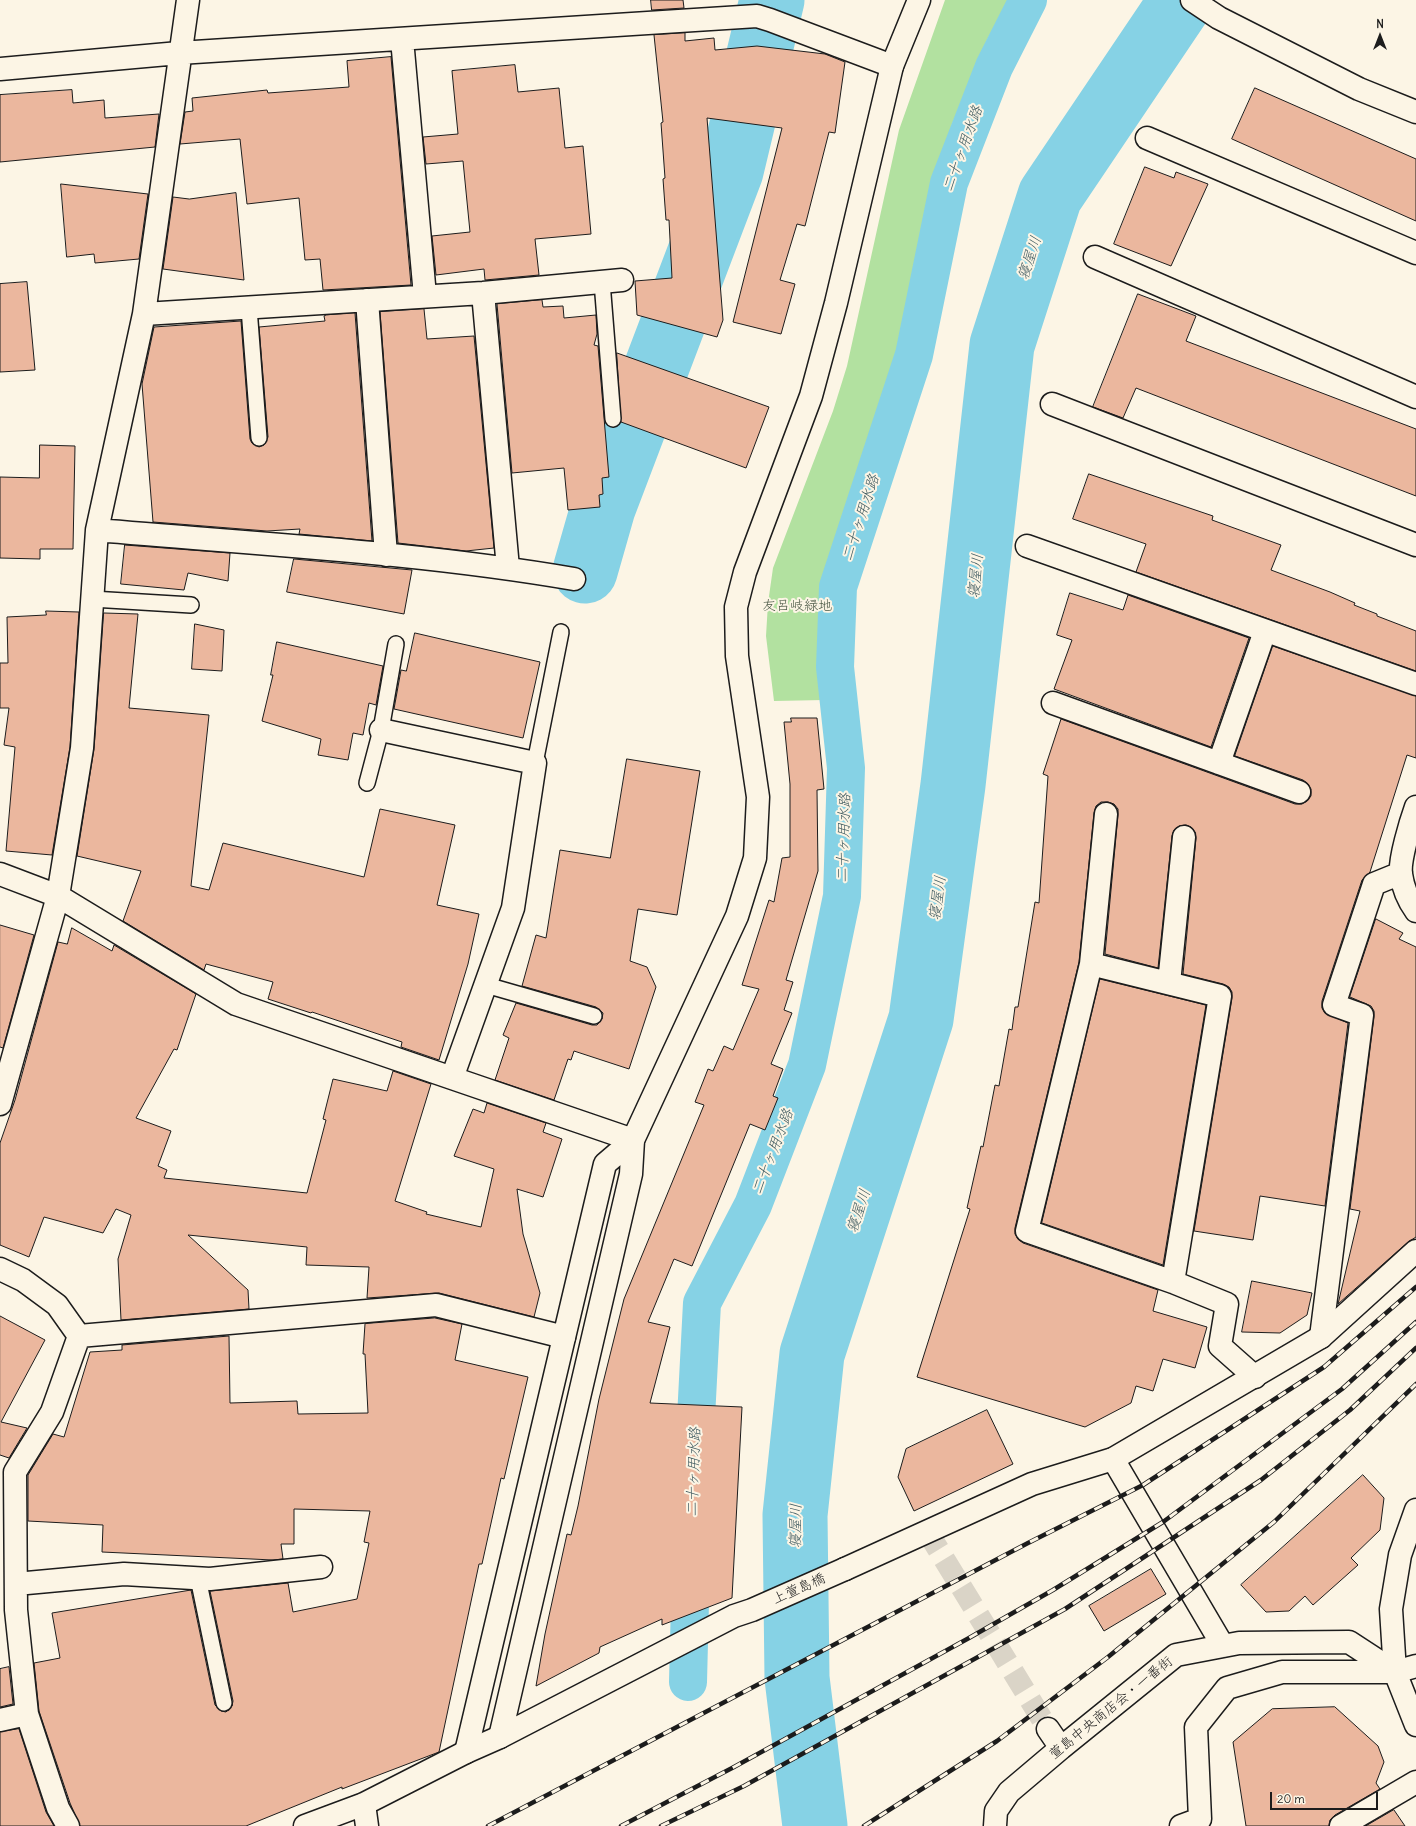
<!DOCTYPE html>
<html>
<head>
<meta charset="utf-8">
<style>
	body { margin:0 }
	#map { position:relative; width:1416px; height:1826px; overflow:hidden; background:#fcf5e5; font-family:Delius,sans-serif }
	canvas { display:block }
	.north { position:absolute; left:1360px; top:16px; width:40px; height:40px; -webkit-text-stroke:3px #fcf5e5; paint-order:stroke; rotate:0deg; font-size:11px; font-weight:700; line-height:16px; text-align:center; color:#1c1c1c }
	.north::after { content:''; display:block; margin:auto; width:14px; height:18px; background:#1c1c1c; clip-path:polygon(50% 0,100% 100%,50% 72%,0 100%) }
	.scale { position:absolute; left:1270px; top:1792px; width:108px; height:18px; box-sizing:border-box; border:2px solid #1c1c1c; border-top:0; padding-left:5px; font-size:12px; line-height:14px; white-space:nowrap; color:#1c1c1c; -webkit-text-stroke:3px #fcf5e5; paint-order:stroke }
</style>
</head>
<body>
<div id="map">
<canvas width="1416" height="1826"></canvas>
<div class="north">N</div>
<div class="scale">20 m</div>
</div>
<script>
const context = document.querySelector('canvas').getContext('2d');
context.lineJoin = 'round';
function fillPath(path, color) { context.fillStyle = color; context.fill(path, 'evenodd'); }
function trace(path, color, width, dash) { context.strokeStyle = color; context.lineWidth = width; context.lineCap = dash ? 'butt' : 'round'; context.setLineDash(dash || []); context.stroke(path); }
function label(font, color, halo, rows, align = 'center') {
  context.font = font + ' Delius,"Klee One",sans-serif'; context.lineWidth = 4; context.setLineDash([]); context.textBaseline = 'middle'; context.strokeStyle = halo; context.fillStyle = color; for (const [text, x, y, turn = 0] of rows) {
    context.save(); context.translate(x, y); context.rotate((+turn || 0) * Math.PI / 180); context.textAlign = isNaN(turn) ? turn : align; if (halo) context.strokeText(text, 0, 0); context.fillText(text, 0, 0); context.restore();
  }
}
fillPath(new Path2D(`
	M945,0h64l-22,40 -35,84 -17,58 -25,107 -17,88 -11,41 -40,103 -10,42 -11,73 3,64 -50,1 -8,-65 2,-33 5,-35 60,-157 14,-45 52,-236z`), '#b2e1a0');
trace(new Path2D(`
	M694,1456l8,-153 51,-98 54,-140 35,-169 4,-128 -11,-101 3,-80 76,-232 35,-172 45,-116 34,-67
	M688,1682l3,-120`), '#86d2e5', 38);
trace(new Path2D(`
	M585,571l18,-63 128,-337 41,-171
	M815,1826l-18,-148 -2,-163 17,-161 109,-335 32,-234 49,-440 48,-149 132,-196`), '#86d2e5', 65);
const building = new Path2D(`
	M651,0h32l1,8 -32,2z
	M685,33v8l29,-3 1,12 42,-4 68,8 20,8 -10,71 -6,-1 -24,94 -8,-2 -17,56 15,4 -14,50 -48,-12 49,-194 -75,-10 16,202 -6,17 -80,-22 -2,-34 37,-3 -3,-58h-3l-3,-41 2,-1 -4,-55 2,-1 -9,-87z
	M391,57l20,228 -88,5 -3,-31 -15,1 -6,-62 -52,6 -7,-65 -60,5 5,-32 8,-1 -1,-13 75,-8 1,3 81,-6 -2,-26z
	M515,65l3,27 41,-4 6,60 18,-2 8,88 -56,5 4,36 -54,5 -1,-11 -48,6 -4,-39 38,-4 -7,-71 -37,3 -3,-27 35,-3 -6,-63z
	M1255,88l161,71v62l-184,-82z
	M72,90l1,13 31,-3 1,18 54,-4 -4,33 -155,15v-67z
	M1145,167l29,11 2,-6 32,12 -37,82 -57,-22z
	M61,184l87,10 -9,65 -44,4 -1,-9 -27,3z
	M236,193l8,87 -81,-11 10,-72 16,2z
	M27,282l8,88 -35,2v-88z
	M1138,294l58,22 -10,25 230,88v67l-280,-108 -13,30 -30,-11z
	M542,300l1,7 20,-1 1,12 32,-3 1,19 -3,11 4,1 11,131 -7,1 1,16 -4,1 1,12 -32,3 -4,-42 -52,5 -15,-169z
	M424,309l3,30 47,-3 20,212 -28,3 -68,-8 -18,-231z
	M355,313l17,228 -73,-7 1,-5 -33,2 -114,-9 -11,-138 12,-57 87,-6 9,118 2,4 7,4 5,-2 4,-8 -9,-110 66,-6 -1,-5 2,-1z
	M617,353l152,54 -23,61 -125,-46z
	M40,445l35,1 -2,103h-33v10l-40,-1v-81l39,1z
	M1089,474l124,42 -1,4 69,25 -10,25 59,22 25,11 -1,2 23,9v2l39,15v40l-280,-99 10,-28 -73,-25z
	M125,545l105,8 -2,28 -40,-8 -4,17 -63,-6z
	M294,559l118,11 -8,44 -117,-22z
	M1070,593l53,17 5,-15 121,43 -38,109 -157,-58 18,-49 -15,-5z
	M46,611l33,1 -9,135 -18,108 -46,-4 9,-104 -11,-2 5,-37h-9v-45h8l-1,-46 39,-2z
	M104,613l34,1 -9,94 80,7 -18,171 18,4 14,-47 141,34 16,-68 75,16 -18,80 42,9 -11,50 -29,96 -38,-13 1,-5 -90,-30 -1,1 -43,-14 5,-17 -67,-18 -2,6 -81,-49 18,-50 -64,-15 17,-107z
	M195,624l29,6 -2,41 -30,-2z
	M415,633l125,29 -17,76 -129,-29 7,-39 5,1z
	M277,642l106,24 -7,39 -7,-2 -6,32 -10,-2 -5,27 -30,-5 3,-16 -59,-18 11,-46h-2z
	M1273,646l143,50v62l-9,-3 -37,117 -8,8 -40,121v7l3,5 23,10 -23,183 -65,-10 -7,44 -59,-9 38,-233v-6l-3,-5 -6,-3 -40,-10 13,-136 -1,-6 -4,-5 -5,-2 -7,1 -5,4 -2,6 -14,132 -53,-14 13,-139v-6l-4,-5 -6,-2h-7l-5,4 -2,7 -15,149 -64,266v6l3,5 5,4 135,47 -5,21 54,16 -12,41 -32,-9 -10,32 -17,-5 -5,17 -46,24 -168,-50 53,-168 -3,-1 14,-62 2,1 12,-62 4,1 10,-57 3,1 3,-23h3l17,-105 4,1 9,-127 -5,-2 18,-55 234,85h7l5,-3 4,-5v-7l-3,-5 -5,-4 -68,-24z
	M791,718h26l7,71 -7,1 1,81 -32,109 7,2 -9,28 8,3 -21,51 12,5 -10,27 5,2 -13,32 -15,-6 -58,142 -18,-7 -26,63 22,5 -20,76 92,4 -10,191 -70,27v-6l-62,28 -1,6 -63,33 9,-52 22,-100 4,1 7,-29 21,-107 25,-100 80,-194 -9,-3 13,-33 5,2 11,-25 9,4 26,-61 -17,-4 27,-85 5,2 8,-44 8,-1v-73l-6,-62h7z
	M627,759l73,12 -23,144 -39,-6 -8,52 17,6 9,20 -27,82 -55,-18 -3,9 -3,-1 -14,41 -59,-20 14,-42 -6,-3 13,-32 76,22h5l5,-6 1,-6 -7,-6 -74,-21 14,-51 10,3 14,-88 50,8z
	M1376,919l27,14 -4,6 17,8v290l-8,5 -70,62 22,-93 -10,-2 24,-192v-6l-3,-5 -21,-9z
	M0,925l34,10 -31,113 -3,-1z
	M72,928l40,23 2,-6 82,49 -19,56 -3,-1 -38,69 35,13 -13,35 9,4 -3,8 143,15 19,-73 -3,-1 10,-40 54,12 6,-20 38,13 -36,117 32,11 -1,2 55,13 13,-58 -40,-13 19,-47 11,4 3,-10 59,20 -3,9 19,7 -19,58 -26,-8 6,45 17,59 -6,24 -95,-24 -72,5 2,-31 -63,-2 1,-18 -119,-12 60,55 1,19 -128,11 -3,-61 13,-44 -15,-6 -13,24 -59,-16 -15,40 -29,-12v-102l15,-43 43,-158 9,2z
	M1100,979l106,26 -43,260 -121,-42z
	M1252,1281l60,12 -5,22 -27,18 -38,-1z
	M0,1316l45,24 -44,82 26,6 -18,30 -9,-3z
	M435,1318l27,6 -7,36 73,17 -24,102 -3,-1 -19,86h-3l-40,188 -97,37v-2l-96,39h-166l-10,-23 -31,-92 -5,-48 26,-5 -8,-45 139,-23 24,115 6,6 5,1 6,-6 1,-5 -23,-110 78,-8 5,29 64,-13 12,-56 -5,-1 6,-31 -76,-2v35h-13l2,15 -10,1 -171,-8 1,-27 -75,-4v-46l25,-41 11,3 26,-85 32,-2v-5l107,-9 1,67 67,-2 1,13 70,-1 -3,-59h-2l2,-30z
	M987,1410l26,54 -99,47 -16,-34 8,-28z
	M1363,1475l21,23 -4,32 -29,28 7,7 -45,40 -8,-9 -16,15 -23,1 -25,-27z
	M1151,1569l15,25 -62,37 -15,-25z
	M9,1667l4,37 -13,3v-38z
	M1335,1707l43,39 6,16 -8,21 4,6 -45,26 -5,5 -1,6h-83l-13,-84 39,-33z
	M19,1729l27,83 8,14h-54v-94z
	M1394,1810l11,16h-39z`);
fillPath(building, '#ebb79e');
trace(building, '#1c1c1c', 1);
trace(new Path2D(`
	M927,1531l121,198`), '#dad4c7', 22, [22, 11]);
const service = new Path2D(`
	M602,282l11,137
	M249,308l10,130
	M92,599l99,6
	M535,763l26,-131
	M367,783l14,-53 15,-86
	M486,985l108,31
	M198,1578l26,125`);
const minor = new Path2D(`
	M1192,0l27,18 140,71 57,23
	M402,39l23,257
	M0,69l179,-16 578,-37 13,4 122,46
	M1147,138l269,115
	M1095,257l321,140
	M483,293l25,275
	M367,300l19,255
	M144,314l339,-21 139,-13
	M1052,404l364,141
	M97,530c159,14 320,22 477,49
	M1027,546l389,138
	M1053,703l246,89
	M381,730l154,33 -22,145 -61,170
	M1219,763l46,-132
	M1416,807c-5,14 -17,53 -15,67 2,14 7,26 15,37
	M1106,814l-15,150 -64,267 146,51 54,22 -7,42 35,31
	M0,874l58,22 178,108 397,136
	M1091,964l129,32 -47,286
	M1169,983l15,-146
	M0,1104l58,-208 24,-148 15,-218 47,-216 44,-314
	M0,1269l23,11 34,25 22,31 -27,76 -37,60 1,138 11,104 31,94 10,18
	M79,1336l357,-31 128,32
	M1321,1337l41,-322 -28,-10 40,-121 27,-11
	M1113,1459l110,187
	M16,1584l108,-10 86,5 111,-12
	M0,1720l27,-6
	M1048,1729l13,19
	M364,1804l3,22
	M305,1826l59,-22 102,-52 34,-15 234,-121 18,-6 93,-41
	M995,1826l1,-15 13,-19 52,-44 115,-93 63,-12 110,-1 46,30
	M1181,1826l19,-7 -4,-92 31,-39 55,-16h113l21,-6
	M1341,1826l75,-44`);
const tertiary = new Path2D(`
	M1416,1510l-16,45 -9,54 4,63 21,53
	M845,1569l187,-85 81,-25 208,-122 95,-86
	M500,1737l131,-563 2,-34 104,-224 18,-58 3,-61 -21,-141 -1,-49 9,-35 66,-176 25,-93 56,-237 27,-66
	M466,1752l139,-588 28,-24`);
trace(service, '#1c1c1c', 18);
trace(minor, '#1c1c1c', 25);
trace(tertiary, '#1c1c1c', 25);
trace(service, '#fcf5e5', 15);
trace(minor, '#fcf5e5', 22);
trace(tertiary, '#fcf5e5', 22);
const rail = new Path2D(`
	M488,1826l540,-283 115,-58 181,-118 92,-80
	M621,1826l113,-59 235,-129 84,-48 110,-68 179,-133 74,-67
	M661,1826l83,-40 321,-177 196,-129 89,-70 66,-62
	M864,1826l133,-85 111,-84 166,-135 142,-138`);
trace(rail, '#1c1c1c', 4.5);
trace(rail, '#fcf5e5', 3, [9]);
label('14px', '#495744', '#fcf5e5', [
	["友呂岐緑地",797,606]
]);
label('14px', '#1c1c1c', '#fcf5e5', [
	["上萱島橋",799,1589,-24],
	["萱島中央商店会・一番街",1111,1708,-39]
]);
label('italic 15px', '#415c62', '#fcf5e5', [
	["二十ヶ用水路",963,149,-70],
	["寝屋川",1030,258,-72],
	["二十ヶ用水路",861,518,-72],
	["寝屋川",976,576,-84],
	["二十ヶ用水路",844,838,-88],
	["寝屋川",938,898,-82],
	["二十ヶ用水路",773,1152,-69],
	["寝屋川",859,1211,-72],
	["二十ヶ用水路",694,1472,-88],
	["寝屋川",796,1526,-89]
]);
</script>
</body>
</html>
